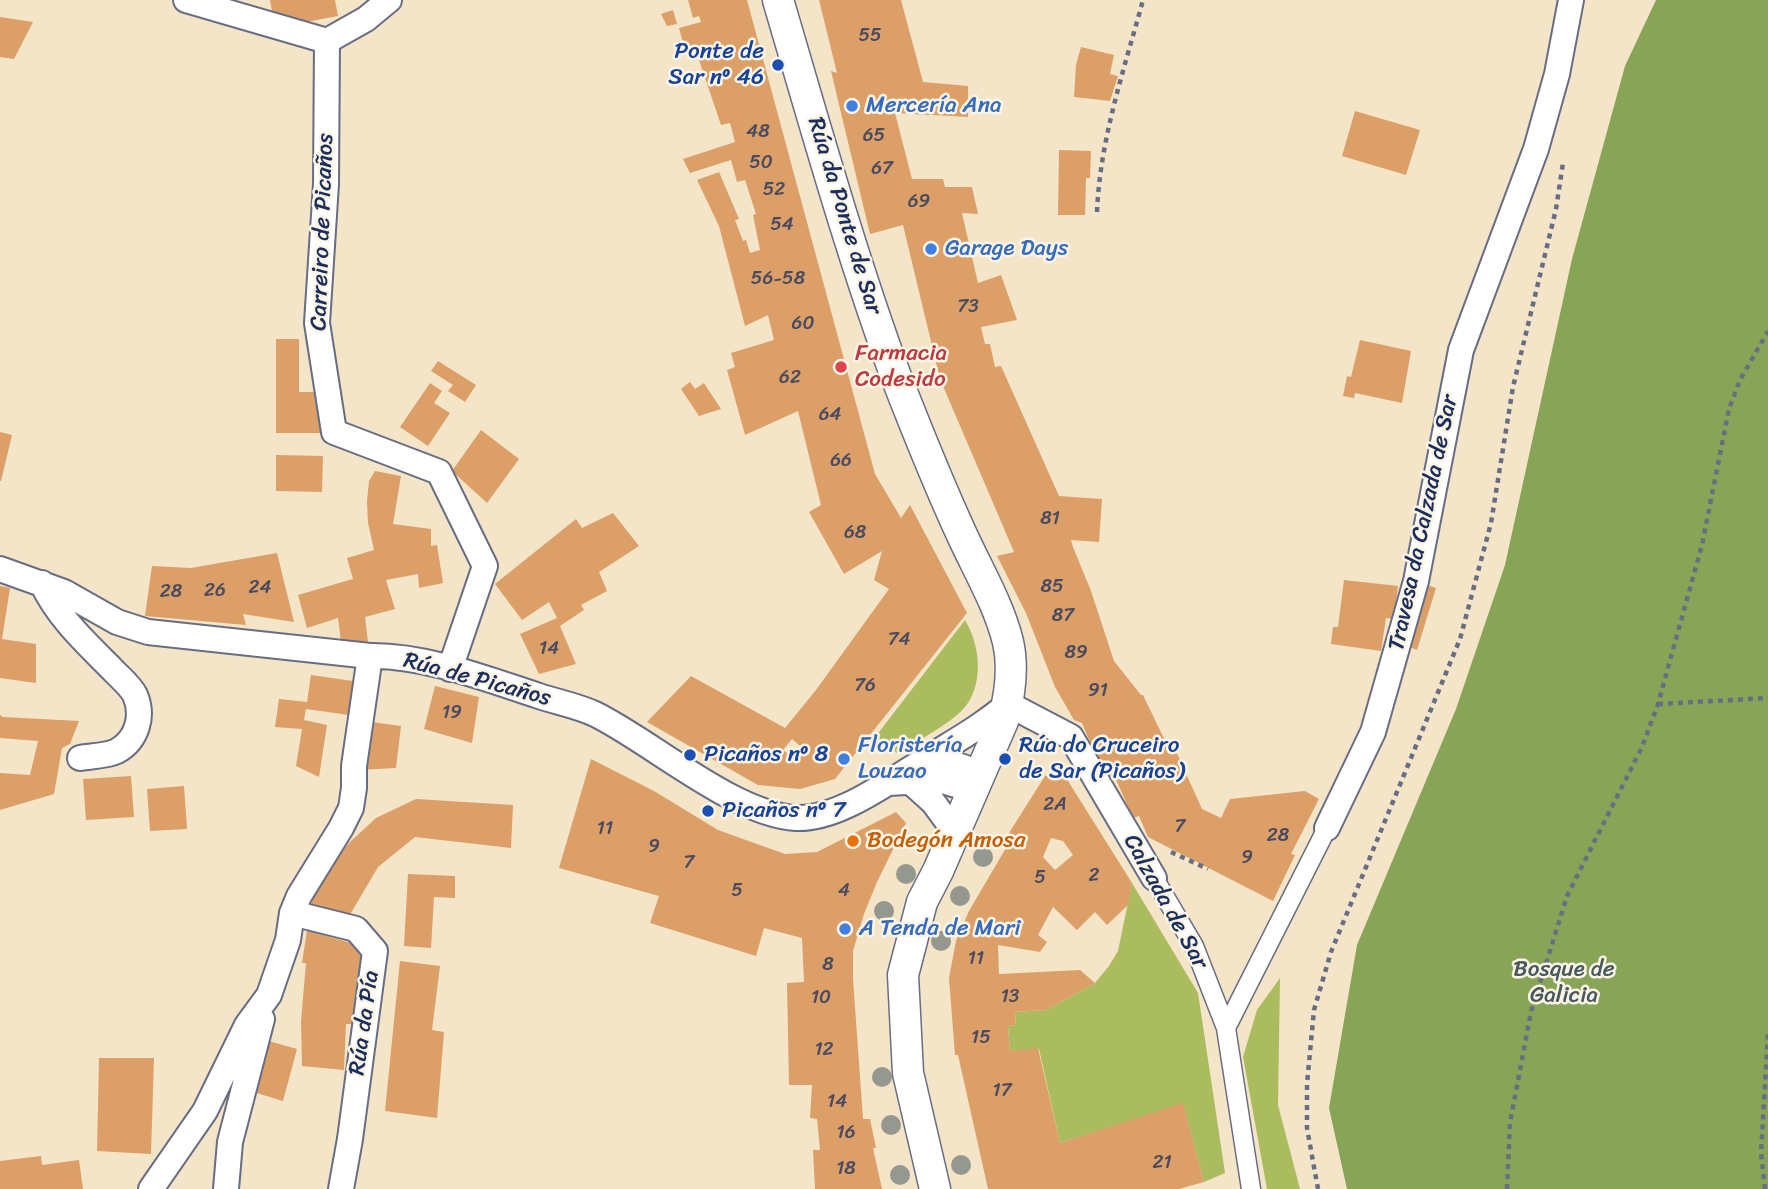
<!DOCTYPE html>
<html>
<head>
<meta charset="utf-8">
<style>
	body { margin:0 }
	canvas { display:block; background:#f4e4c8 }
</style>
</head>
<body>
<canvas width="1768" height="1189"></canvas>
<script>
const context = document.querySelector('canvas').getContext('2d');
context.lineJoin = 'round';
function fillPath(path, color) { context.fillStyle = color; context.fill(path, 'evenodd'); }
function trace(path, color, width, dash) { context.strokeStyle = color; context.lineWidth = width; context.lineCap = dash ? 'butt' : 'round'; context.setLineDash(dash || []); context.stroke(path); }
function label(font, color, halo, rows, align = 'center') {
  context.font = font + ' Sriracha,sans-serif'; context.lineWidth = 5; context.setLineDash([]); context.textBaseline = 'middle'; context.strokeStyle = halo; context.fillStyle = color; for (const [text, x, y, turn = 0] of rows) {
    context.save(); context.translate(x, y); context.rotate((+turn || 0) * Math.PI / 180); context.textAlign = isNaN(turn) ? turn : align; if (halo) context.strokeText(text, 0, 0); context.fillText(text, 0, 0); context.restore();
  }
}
fillPath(new Path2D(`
	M965,620c17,28 20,73 -8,95 -18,15 -40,26 -60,38l-21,-17z
	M1132,883l66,110 27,180 -21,9 -21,-78 -123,39 -21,-94 -29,2 -2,-25 8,-1 -1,-13 31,-2 49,-27 14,-17 9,-15z
	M1280,978l-2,127 22,84h-33l-24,-132 14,-47z`), '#abbc5f');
fillPath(new Path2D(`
	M1656,0h112v1189h-421l-18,-81 28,-163 99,-236 49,-144 67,-306 53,-193z`), '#88a456');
fillPath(new Path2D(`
	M270,0h65l3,16 -37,7 -1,-5 -26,5z
	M688,0h59l128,474 26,44 9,-13 57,108 -132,166 -35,10 -42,-4 -111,-63 44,-46 94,52 31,-38 73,-101 -15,-9 8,-29 -38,23 -35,-62 12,-7 -23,-94 -53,24 -18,-65 8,-3 -4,-14 43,-13 -6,-25 -23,11 -26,-100 -22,-46 22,-8 20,47 -4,1 8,21 3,-1 4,13 10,-3 -7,-35 3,-1 -11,-34 -8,2 -6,-22 -41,13 -7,-14 52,-17 -5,-19 -9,2 -22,-65 12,-4 -3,-8 -22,6 -7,-26 22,-6 -2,-6 -6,2zM792,739l13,11 -8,11 -14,-11z
	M819,0h82l22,82 45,4v31l-73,-4 17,66h31l2,8h27l6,27 -16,-1 16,70 23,-8 16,45 -36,7 4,17h5l5,23 6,-1 58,130 43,3 -3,43 -28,-2 2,7 18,44 23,70 27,34h2l27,56 5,-2 27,60 19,9 9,-19 75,-8 14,8 -28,55 4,1 -22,46 -125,-64 -9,-21 -6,2 -19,-43 -3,1 -16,-22 -13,-31 -8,-3 -19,-33 -29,-74 -29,-57 17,-4 -74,-173 -37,-154 -33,9 -39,-163 6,2z
	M673,10l4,14 -10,2 -6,-12z
	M0,17l33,5 -19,37 -14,-2z
	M1081,47l33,8 -4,19 8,2 -8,25 -36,-4 2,-32z
	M1355,111l65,19 -14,45 -64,-19z
	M1059,150l32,1 -1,27h-4l-1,37h-27z
	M276,339h23v53h24l-1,41h-46z
	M1360,340l51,11 -9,52 -47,-10 -1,5 -11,-2 4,-20 4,1z
	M438,361l38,24 -11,17 -17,-11 5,-6 -22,-14z
	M690,382l5,7 9,-6 17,26 -22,7 -18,-27z
	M430,383l12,8 -8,12 16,10 -22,33 -28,-19z
	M481,430l38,29 -32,44 -35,-32z
	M0,432l12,3 -11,46h-1z
	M276,455l47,1 -1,36 -46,-1z
	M375,471l26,5 -8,48 38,5v17l6,-1 6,38 -24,5 -1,-14 -32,6 9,29 -30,8 3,25h-27l-3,-24 -31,10 -9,-33 55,-16 -6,-21 27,-8 -6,-27 -1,-22 2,-20z
	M613,513l26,33 -40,26 8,19 -26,14 3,5 -24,16 16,38 -37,10 -19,-40 37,-16 -8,-16 -27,18 -27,-36 81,-65 6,9z
	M277,553l17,69 -51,-8 3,11 -101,-9 7,-50 39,2z
	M1344,580l54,6 -4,33 -8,-1 -5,33 -50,-7 2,-17h5z
	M1427,585l9,3 -19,62 -10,-4z
	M0,586l10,2 -8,51 34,5v39l-36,-5z
	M311,675l42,6 -4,34 -43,-6 -2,11 23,5 -8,52 -23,-11 6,-37 -27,-2 4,-28 28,3z
	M435,686l44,11 -7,46 -48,-14z
	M0,715l3,2 76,4 -9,23 -8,4 -8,46 -54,16v-37l30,2 8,-34 -38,-3z
	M364,721l37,5 -5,42 -38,2z
	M591,759l63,32 64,39 67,24 32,-2 79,-40 10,11 -29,59 -13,32 -11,37v28l10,140h7l6,29h-3l9,41h-67l-2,-39h7l-3,-31 -7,-1 2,-33h-23l-2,-102 17,-1 -2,-44 -38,-10 -8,28 -106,-33 9,-27 -100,-28z
	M1063,773l69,110 -4,22 -21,20 -12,-13 -18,18 -24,-23 -15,28 9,7 -7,10 -42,-7 1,29 81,-4 15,13 -49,27 -31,2 1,13 -8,1 2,25 28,-3 22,95 123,-40 21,79 -25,7h-191l-30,-134h-3l-6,-77 7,-37 13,-30 44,-75 -4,-3 36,-57zM1051,838l12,3 10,14 -18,15 -12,-13z
	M131,776l3,41 -48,3 -3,-41z
	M184,786l3,43 -37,2 -3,-42z
	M416,799l97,6 -2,43 -96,-11 -37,30 -30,51 -37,-11 2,-14 14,-25 24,-27 25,-23z
	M408,874l47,2v22l-21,-1 -3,51 -27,-2z
	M307,930l47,14 11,12 -7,68h-12l-2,46 -42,-4 -1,-45 5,-58h-4z
	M400,961l40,5 -8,64 12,2 -7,86 -52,-7z
	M265,1040l32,9 -14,52 -33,-10z
	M99,1058h55l-3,96 -54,-3z
	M41,1156l1,9 37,-5 4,29h-83v-28z`), '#dc9f68');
const pedestrian = new Path2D(`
	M1154,878l40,68 32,82 25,161
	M1226,1028l101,-200`);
const minor = new Path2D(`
	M186,0l141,41 39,-22 23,-19
	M327,41l-1,143 -9,139 17,109 105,40 46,94 -35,103
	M0,569l64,23 53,30 31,10 222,24c55,-1 117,23 169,40 18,6 39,10 56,18 57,28 138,100 201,104 41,2 90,-35 124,-55 31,-20 60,-35 88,-59l63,33 83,141
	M42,583c15,33 43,59 68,84 8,9 20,18 25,28 9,21 2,45 -18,56 -10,5 -26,5 -37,7
	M920,763c23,-3 39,1 60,11
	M889,783l50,-3 34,10
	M912,783l21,19 22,30
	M1327,828l46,-96 43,-151 45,-231 75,-201 21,-75 14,-74
	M292,913l64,16 19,22 -25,188 -9,50
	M151,1189l54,-78 42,-86 22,-30 19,-55 4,-27 7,-17 42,-68 10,-20 3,-20v-22l16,-110
	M226,1189l4,-47 32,-123`);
const tertiary = new Path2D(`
	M778,0c37,125 72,251 117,374 21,54 43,109 67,161 16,35 37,70 46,107 6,26 2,53 -5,79l-65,150 -16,31 -19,73 5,98 27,116`);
trace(pedestrian, '#676e83', 21);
trace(minor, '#676e83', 28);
trace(tertiary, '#676e83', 33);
trace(new Path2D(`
	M1097,212c3,-73 27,-142 46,-212
	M1658,704l110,-6
	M1171,852l37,17
	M1318,1189l-11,-61v-44l7,-74 17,-58 129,-313 31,-116 22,-136 43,-178 7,-46
	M1507,1189l3,-66 21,-111 36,-116 75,-149 16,-43 44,-159 27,-136 11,-29 28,-49
	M1765,1189l-4,-36 7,-119`), '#676e83', 4.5, [5, 5]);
trace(pedestrian, '#fff', 18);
trace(minor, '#fff', 24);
trace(tertiary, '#fff', 30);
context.fillStyle = '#94988e';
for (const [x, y] of [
	[983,857],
	[906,874],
	[960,896],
	[884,911],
	[941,941],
	[882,1077],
	[891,1125],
	[961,1165],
	[900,1175]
]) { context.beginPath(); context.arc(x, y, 10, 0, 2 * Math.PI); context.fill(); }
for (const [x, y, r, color] of [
	[778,65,7,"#1a4fb4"],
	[852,106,7,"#3f7fe0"],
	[931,249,7,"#3f7fe0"],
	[841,367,7,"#e0444e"],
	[690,755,7,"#1a4fb4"],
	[844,759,7,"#3f7fe0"],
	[1005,759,7,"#1a4fb4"],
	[708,811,7,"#1a4fb4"],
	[853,841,7,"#e8710a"],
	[845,929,7,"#3f7fe0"]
]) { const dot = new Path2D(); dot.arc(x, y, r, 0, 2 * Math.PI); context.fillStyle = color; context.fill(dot); trace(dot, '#fcf5e5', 2.5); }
label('19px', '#4b4b60', null, [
	["55",870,36],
	["48",758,132],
	["65",874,136],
	["50",761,163],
	["67",882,169],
	["52",774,190],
	["69",919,202],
	["54",782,225],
	["56-58",778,279],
	["73",968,307],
	["60",803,324],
	["62",790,378],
	["64",830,415],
	["66",841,461],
	["81",1050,519],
	["68",855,533],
	["85",1052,587],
	["24",260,588],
	["26",215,591],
	["28",171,592],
	["87",1063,616],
	["74",899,640],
	["14",549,649],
	["89",1076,653],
	["76",865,686],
	["91",1098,691],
	["19",452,713],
	["2A",1055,805],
	["7",1180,827],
	["11",605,829],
	["28",1278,836],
	["9",654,847],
	["9",1247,858],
	["7",689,863],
	["2",1094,876],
	["5",1040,878],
	["5",737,891],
	["4",844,891],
	["11",976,959],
	["8",828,965],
	["13",1010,997],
	["10",821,998],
	["15",981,1038],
	["12",824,1050],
	["17",1002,1091],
	["14",837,1102],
	["16",846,1133],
	["21",1162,1163],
	["18",846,1169]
]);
label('23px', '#164399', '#fcf5e5', [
	["Ponte de",764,52,"right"],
	["Sar nº 46",764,78,"right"],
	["Rúa do Cruceiro",1019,746],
	["de Sar (Picaños)",1019,772],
	["Picaños nº 8",704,755],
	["Picaños nº 7",722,811]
], 'left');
label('23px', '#366cbe', '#fcf5e5', [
	["Mercería Ana",866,106],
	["Garage Days",945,249],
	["Floristería",858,746],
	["Louzao",858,772],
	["A Tenda de Mari",859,929]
], 'left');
label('23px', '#1b2f5e', '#fcf5e5', [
	["Rúa da Ponte de Sar",844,216,73],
	["Carreiro de Picaños",323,232,-88],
	["Travesa da Calzada de Sar",1424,523,-78],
	["Rúa de Picaños",477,680,15],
	["Calzada de Sar",1165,902,61],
	["Rúa da Pía",365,1023,-82]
]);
label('23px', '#be3a42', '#fcf5e5', [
	["Farmacia",855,354],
	["Codesido",855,380]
], 'left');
label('23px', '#c56008', '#fcf5e5', [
	["Bodegón Amosa",867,841]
], 'left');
label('23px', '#46595e', '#fcf5e5', [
	["Bosque de",1564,970],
	["Galicia",1564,996]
]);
</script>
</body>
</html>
